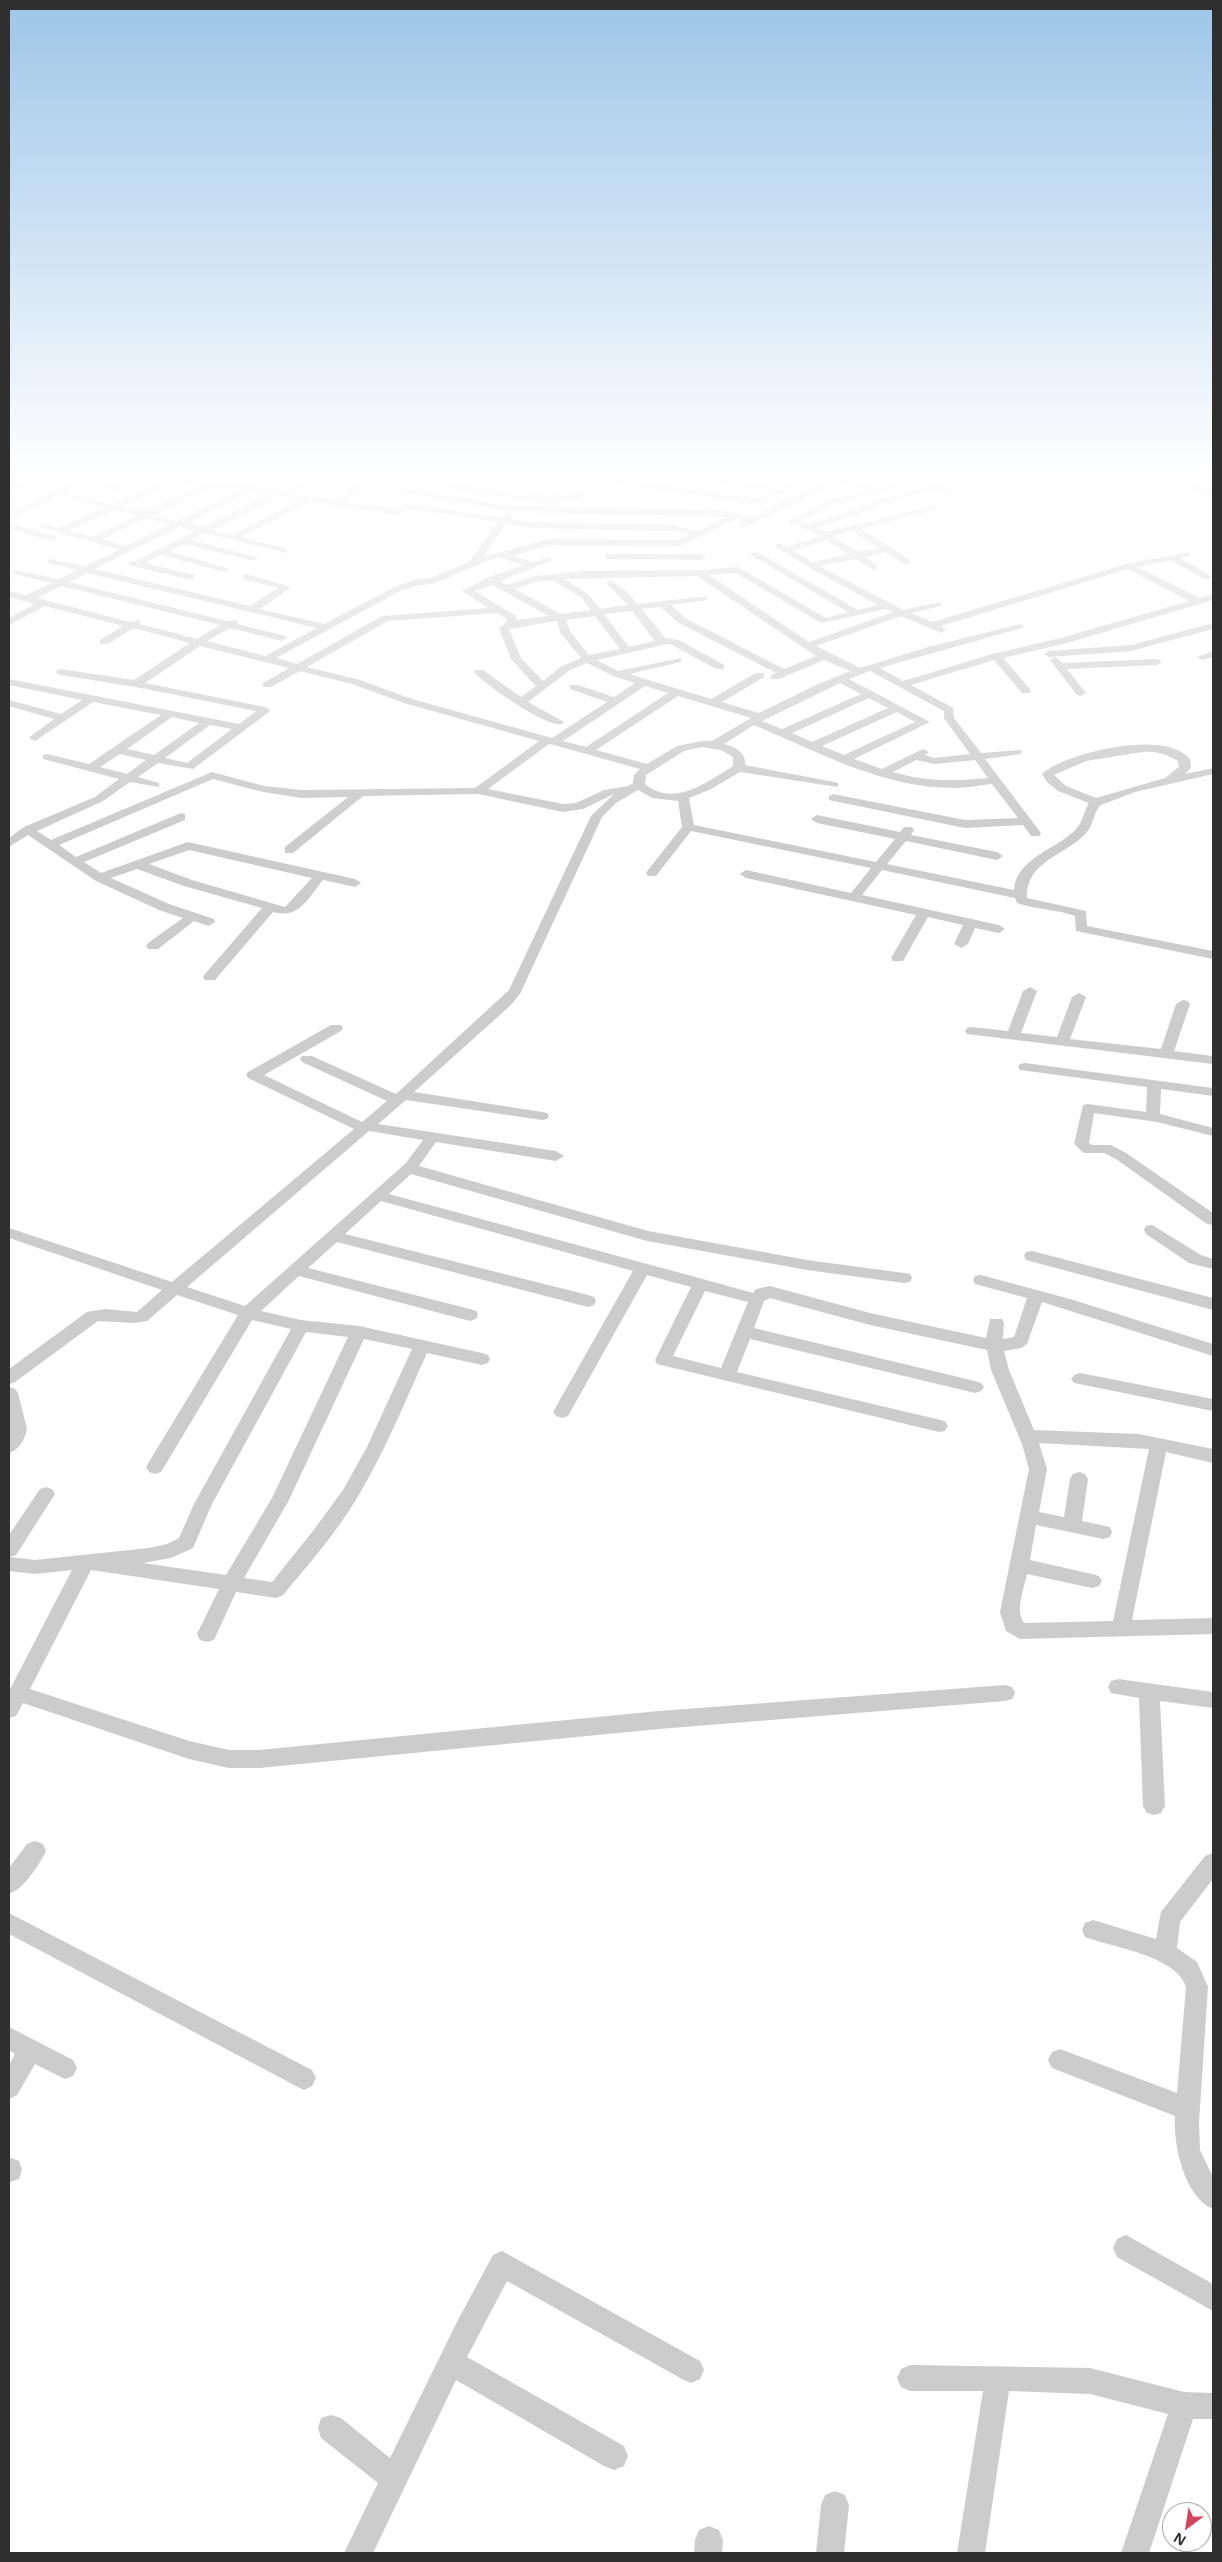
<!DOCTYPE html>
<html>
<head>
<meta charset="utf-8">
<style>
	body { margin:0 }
	#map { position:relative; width:1222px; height:2562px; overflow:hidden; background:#fff; font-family:"Noto Sans",sans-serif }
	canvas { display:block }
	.frame { position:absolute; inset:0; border:10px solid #2f2f2f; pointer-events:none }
	.north { position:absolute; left:1162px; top:2502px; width:50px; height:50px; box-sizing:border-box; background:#fff; border:1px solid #acacac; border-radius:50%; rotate:211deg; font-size:14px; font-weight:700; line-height:20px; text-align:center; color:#2f2f2f }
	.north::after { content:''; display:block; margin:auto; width:18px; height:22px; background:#d4435d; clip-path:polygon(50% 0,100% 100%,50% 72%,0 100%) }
</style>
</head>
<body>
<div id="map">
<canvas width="1222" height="2562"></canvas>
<div class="frame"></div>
<div class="north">N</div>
</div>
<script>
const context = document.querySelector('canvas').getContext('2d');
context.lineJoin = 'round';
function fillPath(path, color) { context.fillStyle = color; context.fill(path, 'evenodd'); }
fillPath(new Path2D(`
	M41,474h11l-43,23v-6z
	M85,474h11l-5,4 34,10 -4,3 -37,-9 -19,10 48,12 52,-24 -27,-6h21l61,9 18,-9h11l-18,10c25,4 28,-10 51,-10l-26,14 27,3 36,-17h11l-37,20 41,6 41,-26h10l-41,27 53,8 10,-6 95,15 6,-6 5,3 -3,4 23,3 140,3 25,6 29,-14 -213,-5 -113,-19 -4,-3 4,-3 113,19 207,4 30,7 72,-35 4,3 -1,2 -80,40h-6l-2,-2 6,-4 -8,-2 -56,27 -131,-1 -36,11 20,6 18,-5v4l-51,20 7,4 28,-9 48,-5 116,-1 39,-3 88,51 22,-6 -99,-58 8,-2 101,58 20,-5 -63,-34 -41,-25 5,-3 8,4 33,-11 -32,-15 40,-20 77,-20 4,3 -75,21 -34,16 9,3 98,-33 22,-5 -16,-12h10l41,23 -7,2 -20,-9 -25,5 -96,33 10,4 112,-27v4l-77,20 49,31v4h-6l-19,-12 -20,5 12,8v4l-3,1 -19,-11 -35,7 83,44 38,-8v4l-30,7 21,9 194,-58 64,-12v4l-10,2 30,17v4h-6l-34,-19 -32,7 61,31 14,-4v6l-146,43 -64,15 27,31v4h-8l-28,-33 -83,25 42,23 1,10 27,35 40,-3v4l-36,5 56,74 -2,3h-8l-8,-11 -58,3 -136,-28v-4l4,-2 132,26 53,-2 -26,-34c-12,1 -25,4 -38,4 -71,0 -136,-36 -200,-63l-30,19c10,2 23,9 21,21l89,17 4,1v4l-98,-15 -31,18 -20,8 5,27 182,37 19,-23 -78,-16 -6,-4 6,-4 83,17 4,-5h8l2,3 -3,5 86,17 6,4 -6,4 -91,-19 -19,23 127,26c2,-33 45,-41 63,-62 6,-7 7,-17 12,-25l-31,-12 -11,-9 -5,-8 2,-2c28,-20 120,-43 146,-13l1,9 -6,6 28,-6v6l-78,18 -34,13c-8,7 -7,19 -14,27 -21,24 -61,28 -60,66l59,13 1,15 126,25v8l-137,-28 -1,-15c-18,-7 -39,-6 -58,-13l-2,-5 -133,-28 -20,25 137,30 6,4 -6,4 -24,-5 -7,16 -7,4 -7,-4 9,-19 -35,-8 -25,44h-10l-2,-3 25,-43 -170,-37 -6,-4 6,-4 105,23 20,-25 -180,-37 -35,45h-8l-2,-3 2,-3 34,-43 -4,-26 -26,-3 -14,-8 -22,13 -14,14 -82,177 -9,11 -97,87 128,20 5,1 2,3 -2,3 -5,1 -136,-20 -28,24 178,27 8,5 -8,5 -120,-19 -17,24 229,65 159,29 97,13 6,1 2,4 -2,4 -6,1 -97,-13 -160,-29 -236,-67 -22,20 321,87 43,12 3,-4 14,-3 100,27 116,25 4,-19h12l2,4 -1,16 11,-2 13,-39 -52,-14 -2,-4 2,-4 6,-1 89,24 143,45v12l-171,-54 -15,42 -6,4 -17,3 5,19 25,60 105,4 74,15v14l-47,-11 -34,168 81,-2v16l-193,5 -14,-8 -6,-19 29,-143 -7,-25 -31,-74 -4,-20 -117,-25 -100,-27 -6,3 -10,27 221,53 6,2 3,4 -3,4 -6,2 -225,-54 -13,33 208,49 3,5 -3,5 -6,1 -282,-68 -2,-4 36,-73 -44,-12 -79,141 -6,2 -6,-2 -3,-4 80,-141 -252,-70 -36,33 243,61 6,2 2,4 -2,4 -6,2 -251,-65 -29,26 162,41 6,2 2,4 -2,4 -6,2 -171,-45 -38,35 40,9 58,6 123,27 6,2 2,4 -2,4 -6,2 -55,-12c-22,49 -42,98 -70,145 -21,35 -48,66 -74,97l-7,3 -40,-6 -22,48 -7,2 -7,-2 -3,-6 22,-45 -128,-19 -61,119 159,52 40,9h30l400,-39 346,-26 7,2 3,6 -3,6 -7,2 -346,28 -400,39h-30l-40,-9 -166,-56 -7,13 -7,2v-27l63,-121 -37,4 -26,-3v-36l31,-46 6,-2 6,2 3,5 -39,61 -6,2 25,3 114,-12 18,-4 12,-6 15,-34 97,-175 -39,-9 -91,152 -6,2 -6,-2 -3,-5 3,-5 89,-147 -61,-20 -30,26 -12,2 -37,-2 -83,61 -6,2v-15l78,-57 18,-3 32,3 25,-22 -153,-52v-10l163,54 182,-153 -106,-51 -2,-3 2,-3 83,-47h10l2,3 -2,3 -77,44 98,47 25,-21 -85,-39 -2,-3 2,-3h10l84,38 113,-104 82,-174 23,-22 -31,15 -20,3 -85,-18 -115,2 -70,57h-8v-6l63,-50 -46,1 -39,-6 -50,-13 -154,66 17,12 105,-44 4,1v6l-101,42 17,11 87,-31 167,37 6,4 -6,4 -32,-7c-16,19 -23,39 -50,32l-58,68h-10l-2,-3 2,-3 57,-66 -78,-22 -47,-17 -26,9 58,26 45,15 1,3 -6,4 -15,-5 -36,28h-10l-2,-3 2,-3 35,-25 -24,-8 -63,-29 -68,-46 -19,12v-9l15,-11 71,-30 24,-18 -76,-20v-4l4,-1 42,10 72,-49 -68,-13 -58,39 -6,-3 2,-2 23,-17 -45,-13v-6l52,14 21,-14 -73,-15v-6l230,45 17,-13 -120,-24 -76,-12 -5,-3 5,-3 74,11 56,-37 -57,-15 -25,16h-8v-4l23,-14 -78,-20 -36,19v-7l26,-14 -26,-7v-6l17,4 25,-12 -37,-9v-4l45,9 18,-9 -29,-7v-4l37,7 34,-16 -82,-24 5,-3 17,5 46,-21 -47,-12 -39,20 -8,-2zM176,482l25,3 -57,27 -22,-6zM212,487l25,4 -60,30 -23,-6zM248,492l20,3 -65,32 -16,-4zM279,497l20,3 -67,35 -19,-5zM310,502l89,13 10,-6 89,13 -29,40 -39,16 -16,2 -20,7 -70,37 -64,-15 31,-22 -45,-13 -3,1v4l35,9 -28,18 -155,-37 84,-42 17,4 -61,30h-6v4l62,15 3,-1v-4l-49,-12 16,-8 64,17 5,-3 -61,-18 15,-7 70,17 5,-3 -68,-18 14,-7 82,20v-4l-46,-12zM114,510l23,6 -45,21 -23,-7zM146,518l24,6 -44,22 -24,-7zM506,524l27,4 140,3 17,3 -12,6 -130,-1 -65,18zM852,531l27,17 -21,4 -25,-16zM827,540l21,14 -35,8 -20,-11zM498,557l26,8 -37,13 -25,13 26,17 -106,8 -85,48 -21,-6 124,-67 15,-5 20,-3zM1128,569l61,32 -128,37 -69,16 -89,27 -23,-13 145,-41 -5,-3 -92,23 -68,21 -44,-22 85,-30 40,17 5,-3 -5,-4zM87,573l230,55 -52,28 -58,-15 23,-13 52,13 5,-3 -1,-2 -49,-12v-4l-10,1 -158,-39zM736,573l85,50 65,-14 7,3 -84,30 -100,-67zM697,576l119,80 -32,13 -99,-51 -14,-13 36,-5v-4l-70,8 -9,-11 -17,-13 -5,3 22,22 -28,4 -12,-15 -23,-15zM553,580l29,18 9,12 -30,4 -46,-25 21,-7zM492,585l57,31 -32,4 -1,-4 -41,-25zM61,586l159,39 -23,14 -57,-15v-4l-10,2 -93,-24zM661,607l16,15 99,51 -5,2v4h8l45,-19 26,11 -36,15 -55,27 -37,-11 42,-25v-4h-8l-45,26 -82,-25 52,-12v-4l-63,13 -21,-11 70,-16 5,1 44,24h8v-4l-45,-25 -14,-2 -23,-29zM632,611l23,30 -26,6 -25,-33zM497,613l10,6 -1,4 -7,5 12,31 25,27 -15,11 -38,-27h-8l-1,2c10,12 73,56 88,52l2,-2 -36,-20 42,-32 17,-7 26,13 22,7 -21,14 -36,-12h-8v4l37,13 -55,36 -140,-39 -52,-19 -53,-13 81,-46zM595,616l25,33 -31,6 -19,-24 -4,-11zM557,621l3,11 21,26 -19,8 -19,15 -22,-23 -12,-29zM200,646l89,22 -26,15v4h8l29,-16 52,13 52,19 135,38 -64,47 -173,2 -38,-4 -52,-14 -161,68 -14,-9 66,-30 27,-19 29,5v-4l-21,-6 20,-14 35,6 76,-57 1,-2 -5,-3 -120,-24zM870,671l74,40v7l26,36 -36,4 -9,-3 4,-3 -6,-3 -41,20 -28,-10 76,-37 -81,-43zM840,683l21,11 -79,35 -20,-8zM645,686l23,7 -82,54 -23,-6zM678,696l73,22 -39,23h-10l-25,5 -30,18 -51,-14zM869,698l19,10 -76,34 -20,-9zM897,712l18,10 -71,33 -22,-9zM172,717l27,6 -45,32 -27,-6zM210,725l22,4 -45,34 -22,-5zM549,744l5,1 86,24 -6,6 -1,8 -5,3 -24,4 -28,13 -13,1 -75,-15zM702,747l19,3 12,7v9c-26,16 -59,42 -88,18l1,-9 38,-24zM1142,752c14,-1 24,2 36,9l1,6 -14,11 -69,20 -30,-12 -12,-11 32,-14zM120,754l26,6 -19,14 -27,-7zM916,760l18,4 41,-4 13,18c-33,3 -63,4 -95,-6zM189,850l123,28 -27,29 -93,-27 -43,-16zM369,1131l54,9 -17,23 -161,143 -58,-19zM705,1291l43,11 -27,66 -48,-12zM306,1332l42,5 -76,161 -46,77 -83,-12 28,-5 22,-10 19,-44zM364,1339l48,10 -45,98 -24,43 -30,41 -41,51 -28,-4 45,-78zM1039,1443l110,6 -36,172 -89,2c-9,-12 0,-35 3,-49l65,14 7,-2 3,-5 -3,-5 -7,-2 -62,-14 6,-35 67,14 7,-2 2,-5 -2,-5 -28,-6 6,-42 -3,-5 -6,-2 -6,2 -3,5 -6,38 -25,-5 8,-43z
	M542,474h13l-32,12 -4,-3z
	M594,474l161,25 17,-7 -99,-18h20l87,14 7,-7 -36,-7 41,3 3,-3h21l60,12 -4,3 -70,-12 -2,1 4,1v4h-8l-11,10 -29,12 -165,-26 -1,-2z
	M1172,474c14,0 27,12 41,17v6l-27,-11z
	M419,475c54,11 108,28 163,16l4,3c-26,21 -137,-6 -170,-14l-1,-2z
	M9,523l46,13 2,2 -5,3 -43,-12z
	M608,554h93l5,3 -5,3 -96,-1v-4z
	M1213,623v6l-82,22 -82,6 -5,-3 5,-3 82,-6z
	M1213,651v6l-11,3 -5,-3z
	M1055,657l8,6 94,-4 5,3 -5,3 -90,4 19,24 -5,3 -4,-1 -27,-35z
	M1030,987l7,4 -16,42 36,4 15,-40 7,-4 7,4 -16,42 91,10 15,-45 7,-4 5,1 2,3 -16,47 39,5v8l-246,-30 -2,-3 2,-3 5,-1 36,4 15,-40z
	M1025,1063l188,25v8l-52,-7 -1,25 53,14v8l-56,-14 -63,-9 -5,30 3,2h19l15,8 87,60v12l-6,-1 -91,-65 -12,-6h-20l-10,-9 9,-39 5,-1 58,8 1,-25 -127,-17 -2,-3 2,-3z
	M1152,1225l49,30 12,4v10l-24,-6 -43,-29 -2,-4 2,-4z
	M1032,1251l181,47v12l-187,-50 -2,-4 2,-4z
	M1080,1373l133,26v12l-139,-28 -3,-4 3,-4z
	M9,1387l6,2 3,4 9,36c-2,10 -8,21 -18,24z
	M1118,1679l95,13v16l-53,-7 5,105 -4,7 -7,2 -7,-2 -4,-7 -4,-108 -28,-5 -3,-6 3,-6z
	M35,1841l8,3 3,7c-7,14 -22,38 -37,43v-26l18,-24z
	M1213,1853v26l-33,43 -3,26 20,14 11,25 -9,135 1,28 13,27v32c-29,-12 -40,-65 -38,-93l-123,-48 -4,-8 4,-8 8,-3 117,44 9,-106c-9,-31 -74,-40 -101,-50l-3,-7 3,-7 8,-3 63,19 5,-27 44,-56z
	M9,1913l303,157 4,8 -4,8 -8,4 -8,-4 -287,-152z
	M9,2027l64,33 4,8 -4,8 -8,3 -30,-15 -18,31 -8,4v-34l6,-11 -6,-4z
	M9,2157l10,4 3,9 -3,9 -9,3z
	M1126,2235l87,49v27l-96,-54 -4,-9 4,-9z
	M502,2251l198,110 4,9 -4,9 -9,4 -9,-4 -175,-98 -40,76 157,89 4,10 -4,10 -10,4 -10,-4 -148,-86 -83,173h-29l34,-70 -57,-45 -3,-10 3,-10 10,-3 10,3 49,40 68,-138 35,-65z
	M910,2365l180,3 94,24 29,1v26h-20l-44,134h-28l47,-139 -78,-20 -81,-3 -24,162h-28l26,-162h-73l-9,-4 -4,-9 4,-9z
	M835,2491l10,4 4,10 -5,48h-28l5,-48 4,-10z
	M709,2526l10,4 4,10 -1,13h-28l1,-13 4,-10z`), '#ccc');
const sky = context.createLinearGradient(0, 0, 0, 833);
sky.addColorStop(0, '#9dc6e8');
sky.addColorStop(0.57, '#fff');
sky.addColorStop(1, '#ffffff00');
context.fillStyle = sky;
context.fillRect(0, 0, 1222, 833);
</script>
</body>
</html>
